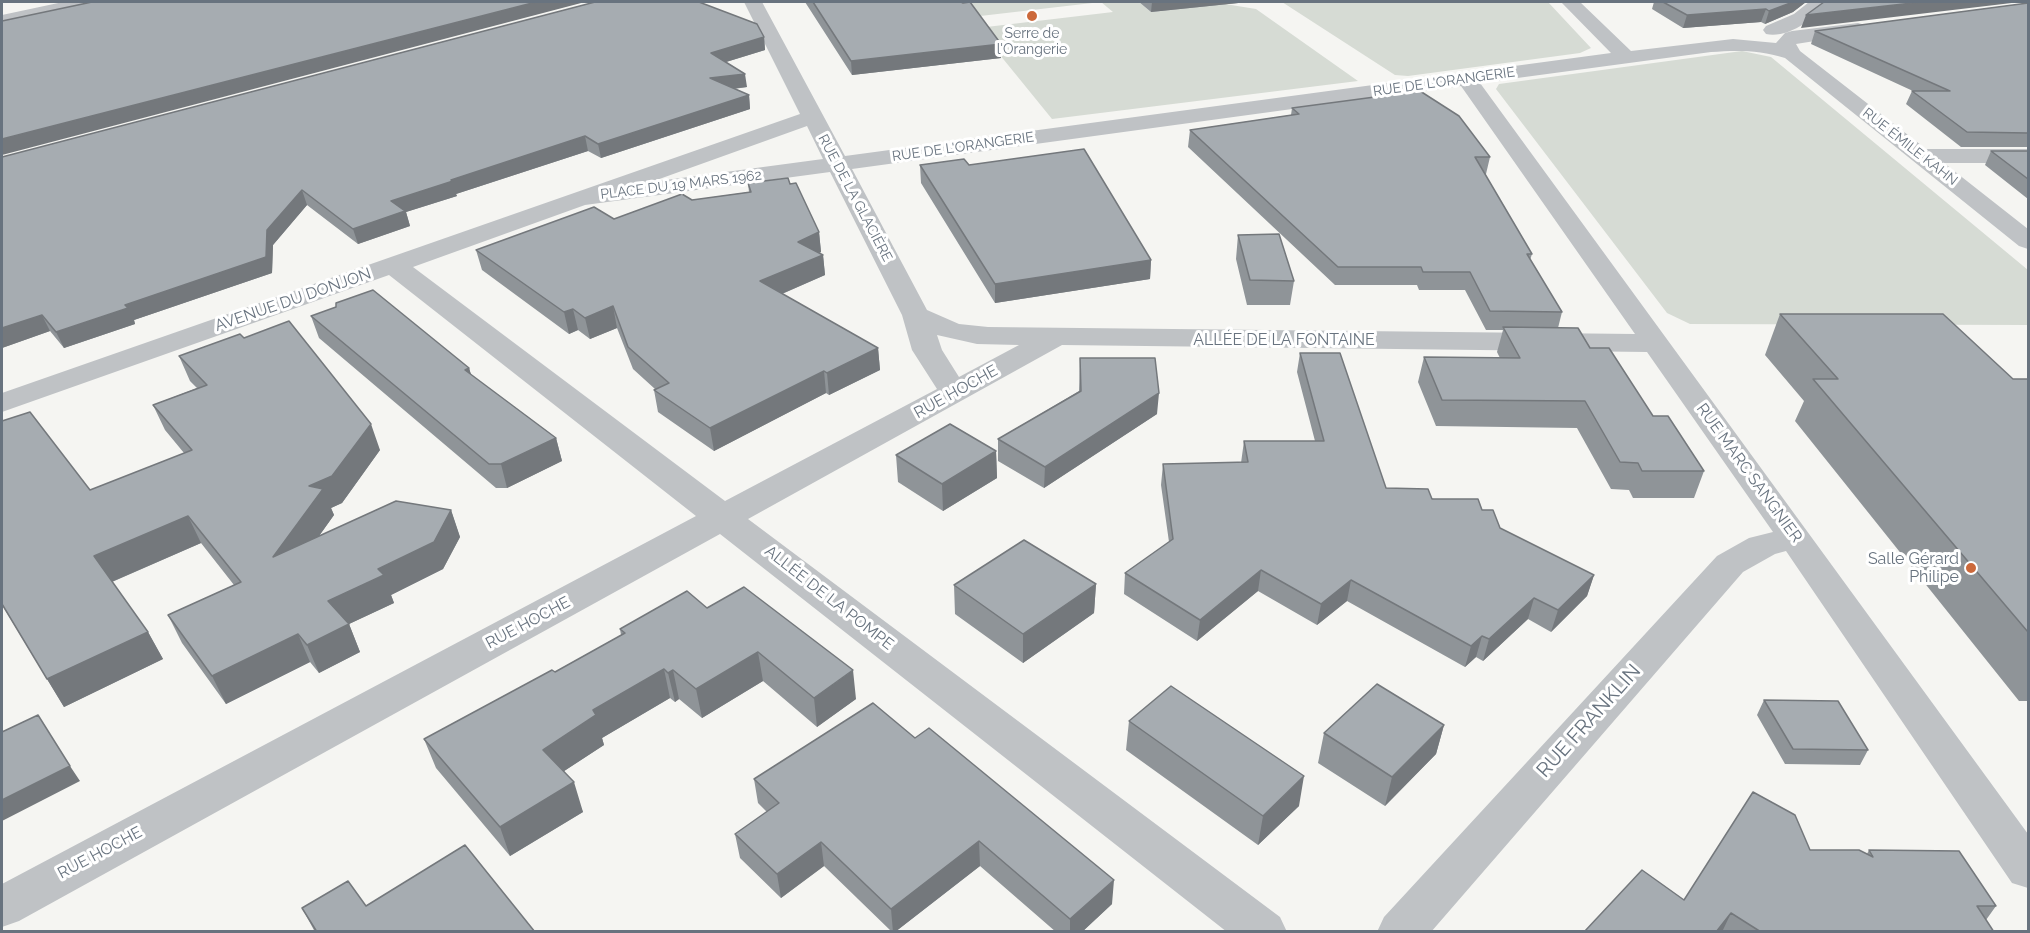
<!DOCTYPE html>
<html>
<head>
<meta charset="utf-8">
<style>
	body { margin:0 }
	#map { position:relative; width:2030px; height:933px; overflow:hidden; background:#f5f5f2; font-family:Raleway,sans-serif }
	canvas { display:block }
	.frame { position:absolute; inset:0; border:3px solid #68737f; pointer-events:none }
</style>
</head>
<body>
<div id="map">
<canvas width="2030" height="933"></canvas>
<div class="frame"></div>
</div>
<script>
const context = document.querySelector('canvas').getContext('2d');
context.lineJoin = 'round';
function fillPath(path, color) { context.fillStyle = color; context.fill(path, 'evenodd'); }
function trace(path, color, width, dash) { context.strokeStyle = color; context.lineWidth = width; context.lineCap = dash ? 'butt' : 'round'; context.setLineDash(dash || []); context.stroke(path); }
function label(font, color, halo, rows, align = 'center') {
  context.font = font + ' Raleway,sans-serif'; context.lineWidth = 6; context.setLineDash([]); context.textBaseline = 'middle'; context.strokeStyle = halo; context.fillStyle = color; for (const [text, x, y, turn = 0] of rows) {
    context.save(); context.translate(x, y); context.rotate((+turn || 0) * Math.PI / 180); context.textAlign = isNaN(turn) ? turn : align; if (halo) context.strokeText(text, 0, 0); context.fillText(text, 0, 0); context.restore();
  }
}
fillPath(new Path2D(`
	M949,2h190l12,10 74,-8 31,5 102,72 -306,38 -74,-91 135,-16 -12,-10 -138,16z
	M1282,2h266l43,46 -11,5 -172,23 -13,-1z
	M1742,51l29,6 257,213v55l-338,-1 -23,-11 -171,-224 3,-5z`), '#d6dbd4');
fillPath(new Path2D(`
	M63,2h33l-3,4 -6,1 -85,18v-10z
	M744,2h18l83,154 766,-103 -50,-51h19l51,49 102,-12 43,4 9,-10 7,-2 66,-8 7,2 2,4 -2,4 -69,11 4,7 126,98h102v14h-84l84,66v20l-9,-3 -234,-188c-25,-8 -48,-8 -74,-6l-231,31 548,751v54l-16,-5 -226,-332 -11,3 -32,18 -312,360h-54l7,-15 333,-361 32,-18 24,-6 -126,-180 -585,-7 -314,174 532,398 7,15h-60l-507,-398 -701,387 -17,6v-43l694,-368 -307,-241 -387,137v-19l798,-279zM1461,86l174,248 -647,-7 -29,-3 -32,-14 -75,-141zM807,126l16,33 -172,23zM830,172l72,143 10,35 25,39 -212,112 -312,-234 172,-62zM937,335l40,9 42,1 -60,32 -17,-27z
	M1809,2h19c-11,16 -41,37 -62,32l-3,-4 3,-4 28,-12z`), '#bfc2c5');
fillPath(new Path2D(`
	M805,2h156l40,56 -149,17z
	M1139,2h109l-97,10z
	M1654,2h152l-13,10 -28,12 -4,-2 -78,6 -31,-19z
	M2028,3v144h-67l-55,-43 6,-13h1l-102,-47 4,-13z
	M764,37l1,13 -39,12 21,25 -13,2 15,6 1,14 -149,49 -13,-7 -132,43 1,2 -51,16 4,14 -52,18 -51,-39 -34,40 -1,28 -138,47 1,4 -71,24 -14,-17 -48,17v-191z
	M1292,108l198,49 -4,17h-1l47,80 -2,6 32,52 -4,16 32,20 114,123 -10,27h-61l-4,-8 -18,-1 -34,-61 -141,-2 -18,-44 6,-25 76,1 -3,-6 6,-22h-17l-21,-40h-46l-2,-5h-82l-147,-138 2,-17 101,-15z
	M1991,151h37v48l-43,-34z
	M920,165h49l182,95 -1,19 -155,24 -74,-120z
	M748,183l42,1 29,48 2,20 -2,1 4,2 2,20 -43,19 96,54 2,22 -51,25 -3,-2 -112,58 -56,-39 -4,-22 1,-1 -22,-20 -16,-41 -27,11 -12,-9 -9,4 -87,-64 -6,-20 138,-31 78,-19 57,-8z
	M1238,235l56,46 -4,24h-43l-11,-46z
	M1780,314l233,65h15v322h-9l-224,-280 9,-20 -39,-46z
	M311,316l158,52 2,7 85,63 6,23 -55,27h-11l-177,-150z
	M1300,353l86,135 96,22 18,18 94,47 -7,21 -36,36 -23,-13 -45,42 -7,-4 -11,10 -118,-66 -30,24 -59,-34 -61,50 -73,-47 1,-21 44,-31 -8,-57 2,-21 78,-1 3,-22h71l-18,-69z
	M179,356l201,94 -38,53 -11,5 3,7 -15,21 132,-26 9,27 -17,32 -52,26 3,8 -45,21 11,28 -41,21 -9,-11 -84,42 -44,-61 -14,-28 66,-30 -33,-42 -89,39 36,50 15,27 -99,48 -62,-102 182,-152 -19,-23 -12,-25 44,-17 -7,-7z
	M1080,358l77,56 -113,74 -46,-27v-22l81,-48z
	M996,451l1,27 -54,33 -45,-29 -2,-27z
	M1096,584l-2,29 -71,50 -68,-49 -1,-29z
	M707,608l149,91 -39,28 -54,-46 -61,37 -23,-19 -4,3 -5,-4 -68,40 2,7 -40,26 19,41 -73,44 -74,-88 -12,-29 131,-67 66,-37 -1,-6z
	M1764,700l104,50 -8,15 -75,-1 -28,-49z
	M873,703l239,201 -30,28h-26l-76,-66 -85,66h-3l-68,-66 -43,32 -41,-40 -5,-24 32,-22 -9,-9 -4,-24z
	M1129,721l170,85 -41,39 -132,-95z
	M1444,725l-8,29 -51,52 -67,-43 6,-30z
	M1810,850l57,4 2,-4 127,56 -10,14 8,12h-410l100,-32z
	M366,906l169,26h-220l-13,-24z`), '#8f9498');
fillPath(new Path2D(`
	M536,2h49l-583,153v-16z
	M1152,2h96l-97,10z
	M1793,2h13l-13,10 -28,12 4,-13z
	M1921,2h99l-219,26 5,-13z
	M1766,9l-5,13 -78,6 4,-13z
	M764,37l1,13 -52,16 -2,-13z
	M1001,44v14l-149,17 -1,-14z
	M745,74l2,13 -35,4 -2,-13z
	M749,95l1,14 -149,49 -3,-14z
	M585,136l3,15 -132,43 1,2 -51,16 4,14 -52,18 -5,-15 38,-28 60,-21z
	M302,190l5,15 -34,40 -1,28 -138,47 1,4 -71,24 -8,-16 69,-27 142,-75z
	M819,232l2,20 -21,10 -2,-20z
	M823,255l2,20 -62,27 -3,-21z
	M1151,260l-1,19 -155,24v-19z
	M613,306l4,22 -27,11 -5,-21z
	M573,309l5,21 -9,4 -5,-22z
	M42,315l8,16 -48,17v-20z
	M878,348l2,22 -51,25 -2,-22z
	M469,368l7,22 -11,-20z
	M824,371l2,22 -112,58 -4,-23z
	M1159,393l-2,21 -113,74 1,-21z
	M371,424l9,26 -38,53 -11,5 3,7 -50,70 -11,-28 36,-71z
	M556,438l6,23 -55,27 -6,-24z
	M996,451l1,27 -54,33 -1,-27z
	M451,510l9,27 -17,32 -52,26 3,8 -45,21 11,28 -41,21 -12,-28 21,-44 50,-32z
	M188,516l13,27 -92,40 -15,-27z
	M1261,570l-3,21 -61,50 3,-21z
	M1594,575l-7,21 -36,36 7,-22z
	M1351,580l-4,21 -30,24 4,-21z
	M1096,584l-2,29 -71,50v-29z
	M1534,598l-6,21 -45,42 6,-22z
	M148,632l15,27 -99,48 -17,-28z
	M298,634l12,28 -84,42 -14,-28z
	M1482,636l-6,21 -11,10 6,-21z
	M758,652l5,29 -61,37 -6,-29z
	M664,669l6,29 -68,40 2,7 -52,34 -9,-29 50,-40z
	M673,670l6,29 -4,3 -7,-29z
	M853,670l3,29 -39,28 -3,-29z
	M1444,725l-8,29 -51,52 7,-29z
	M70,766l10,15 -78,40v-21z
	M1304,776l-5,30 -41,39 5,-29z
	M574,782l9,30 -73,44 -10,-29z
	M979,841l1,25 -85,66h-2l-2,-23z
	M821,842l3,24 -43,32 -4,-24z
	M1114,880l-2,24 -30,28h-12v-13z
	M1731,913l-9,19h-6z`), '#74787c');
const building = new Path2D(`
	M92,2h444l-534,137v-118z
	M595,2h104l58,22 7,13 -53,16 34,21 -35,4 39,17 -151,49 -13,-8 -134,44 2,1 -62,20 14,10 -52,18 -51,-39 -35,40 -1,27 -141,48 3,3 -72,24 -14,-17 -40,13v-171z
	M813,2h148l2,1 7,-1 31,42 -150,17z
	M1663,2h130l-24,9 -3,-2 -79,6z
	M1824,2h97l-115,13z
	M2028,3v130l-61,-1 -55,-41h38l-135,-60z
	M1420,91l39,25 31,41h-15l57,97h-5l35,58 -72,-1 -20,-39h-47l-2,-5h-83l-148,-137 109,-16 -7,-6z
	M1084,149l67,111 -156,24 -75,-119 44,-6 5,6z
	M1991,151h37v28z
	M788,178l2,6 6,-1 23,49 -21,10 25,13 -63,26 118,67 -51,25 -3,-2 -114,57 -56,-38 15,-7 -41,-36 -15,-41 -28,12 -12,-9 -9,3 -88,-62 118,-43 20,12 68,-25 10,6 59,-8 -3,-9z
	M1279,234l15,47 -44,-1 -12,-45z
	M373,290l96,78 -4,2 91,68 -55,26h-12l-178,-148 25,-9v-4z
	M1780,314h163l70,65h15v253l-215,-253h25z
	M289,321l82,103 -39,52 -23,10 14,3 -50,68 123,-56 55,9 -17,32 -56,27 6,6 -56,26 21,23 -42,21 -9,-11 -86,42 -44,-61 73,-33 -53,-66 -94,40 54,76 -101,47 -45,-75v-183l28,-9 60,78 102,-40 -39,-45 54,-20 -28,-29 61,-22 4,4z
	M1503,327l75,1 12,20h19l44,68h15l36,55h-62l-4,-8 -18,-1 -35,-61 -143,-1 -18,-43 96,1z
	M1300,353h40l46,135 42,1 4,10h46l4,11h11l7,18 94,47 -36,35 -24,-12 -45,41 -7,-3 -11,10 -120,-66 -30,24 -60,-34 -61,50 -75,-47 48,-34 -10,-75 85,-2 -4,-21h80z
	M1080,358h75l4,35 -114,74 -47,-28 83,-48z
	M950,424l46,27 -54,33 -46,-29z
	M1024,540l72,44 -73,50 -69,-49z
	M744,587l109,83 -39,28 -56,-46 -62,37 -23,-19 -5,3 -4,-4 -71,41 3,5 -53,35 31,32 -74,45 -76,-88 128,-69 3,2 70,-39 -5,-4 67,-38 20,17z
	M1377,684l67,41 -52,52 -68,-44z
	M1171,686l133,90 -41,40 -134,-95z
	M1764,700l74,1 30,49 -75,-1z
	M873,703l42,35 14,-10 185,152 -44,39 -91,-78 -88,68 -70,-67 -44,32 -42,-40 44,-31 -25,-24z
	M38,715l32,51 -68,34v-68z
	M1753,792l42,23 15,35h49l14,7 -4,-7 90,1 37,55h-19l17,26h-233l-30,-19 -15,19h-132l58,-62 42,30z
	M465,845l70,87h-218l-15,-24 46,-27 18,25z`);
fillPath(building, '#a6acb1');
trace(building, '#74787c', 1.5);
for (const [x, y, r, color] of [
	[1032,16,6,"#cc693b"],
	[1971,568,6,"#cc693b"]
]) { const dot = new Path2D(); dot.arc(x, y, r, 0, 2 * Math.PI); context.fillStyle = color; context.fill(dot); trace(dot, '#fff', 2); }
label('14px', '#68737f', '#fff', [
	["Serre de",1032,34],
	["l'Orangerie",1032,50]
]);
label('14px', '#68737f', '#fff', [
	["RUE DE L'ORANGERIE",1444,82,-8],
	["RUE DE L'ORANGERIE",963,147,-8],
	["RUE ÉMILE KAHN",1910,147,38],
	["PLACE DU 19 MARS 1962",681,185,-7],
	["RUE DE LA GLACIÈRE",855,198,62]
]);
label('16px', '#68737f', '#fff', [
	["AVENUE DU DONJON",293,300,-19],
	["ALLÉE DE LA FONTAINE",1284,340],
	["RUE HOCHE",956,392,-29],
	["RUE MARC SANGNIER",1749,473,54],
	["ALLÉE DE LA POMPE",829,598,38],
	["RUE HOCHE",528,623,-28],
	["RUE HOCHE",100,853,-28]
]);
label('16px', '#68737f', '#fff', [
	["Salle Gérard",1959,559],
	["Philipe",1959,577]
], 'right');
label('20px', '#68737f', '#fff', [
	["RUE FRANKLIN",1589,721,-48]
]);
</script>
</body>
</html>
